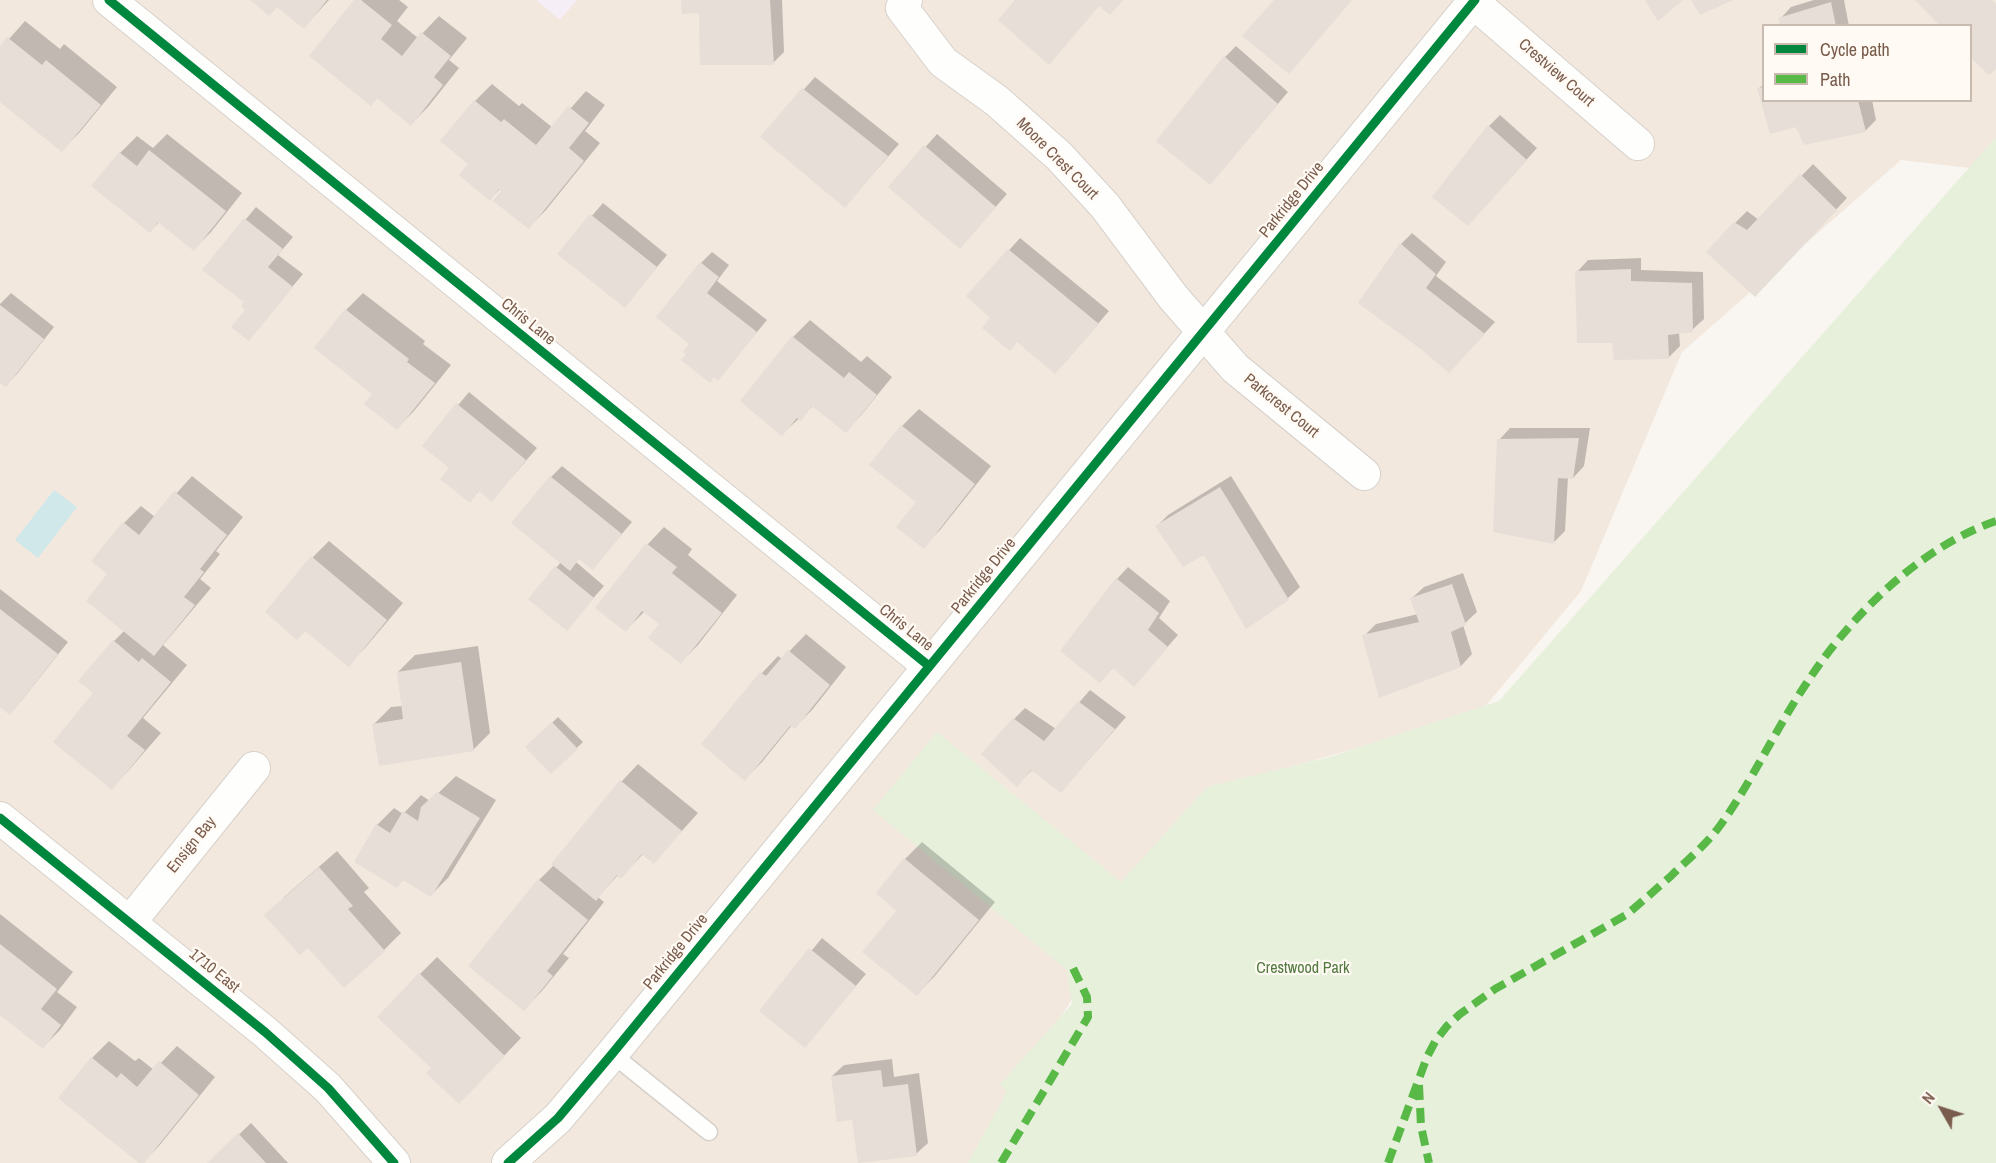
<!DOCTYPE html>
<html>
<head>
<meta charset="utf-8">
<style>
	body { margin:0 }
	#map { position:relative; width:1996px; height:1163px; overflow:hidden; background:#f9f5f0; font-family:"Archivo Narrow",sans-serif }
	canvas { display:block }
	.legend { position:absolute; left:1762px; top:24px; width:210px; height:78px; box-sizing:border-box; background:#fffaf3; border:2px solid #cabbb1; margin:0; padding:8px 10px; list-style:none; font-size:18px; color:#7a5c4d }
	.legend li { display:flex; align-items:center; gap:12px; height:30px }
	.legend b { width:30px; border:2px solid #cabbb1 }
	.north { position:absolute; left:1912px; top:1079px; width:60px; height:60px; -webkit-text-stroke:4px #fffaf3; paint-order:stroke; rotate:309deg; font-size:16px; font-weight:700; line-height:24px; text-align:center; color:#7a5c4d }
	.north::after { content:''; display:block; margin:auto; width:21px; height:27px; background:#7a5c4d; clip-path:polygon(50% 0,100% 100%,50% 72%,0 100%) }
</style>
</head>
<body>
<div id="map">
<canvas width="1996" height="1163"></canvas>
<ul class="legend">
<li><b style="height:8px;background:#00873e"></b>Cycle path</li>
<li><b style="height:8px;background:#58b947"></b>Path</li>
</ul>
<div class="north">N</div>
</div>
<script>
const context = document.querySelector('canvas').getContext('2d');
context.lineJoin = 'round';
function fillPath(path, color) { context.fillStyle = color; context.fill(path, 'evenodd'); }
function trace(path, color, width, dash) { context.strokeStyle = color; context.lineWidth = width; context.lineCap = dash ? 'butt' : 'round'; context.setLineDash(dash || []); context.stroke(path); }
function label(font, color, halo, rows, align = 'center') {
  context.font = font + ' "Archivo Narrow",sans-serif'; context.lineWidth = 4.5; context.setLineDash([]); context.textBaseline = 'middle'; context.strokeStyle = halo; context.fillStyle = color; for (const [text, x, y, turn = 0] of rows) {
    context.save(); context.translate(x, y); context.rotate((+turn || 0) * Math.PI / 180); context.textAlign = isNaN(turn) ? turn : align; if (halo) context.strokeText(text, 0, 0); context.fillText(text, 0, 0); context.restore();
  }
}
fillPath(new Path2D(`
	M0,0h1996v171l-95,-11 -219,192 -101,239 -102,123 -261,73 -129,185 -120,191h-969zM1764,26h206v74h-206z`), '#f2e8de');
fillPath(new Path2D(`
	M536,0h41l-17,20z`), '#f6eef6');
fillPath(new Path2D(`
	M1996,137v1026h-1028l39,-71 -7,-8 72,-80 -5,-34 -194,-160 64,-78 184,150 86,-95 126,-31 166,-55z`), '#e7f0db');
fillPath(new Path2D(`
	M54,490l23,17 -39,51 -23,-18z`), '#d0e8ea');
fillPath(new Path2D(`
	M252,0h77l-25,27 -26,-22z
	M356,0h43l9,7 -11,14 21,17 21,-22 28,22 -18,22 10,8 -31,39 -17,17 -33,-27z
	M682,0h100l2,52 -11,11z
	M1814,0h30l5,26h-67l-2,-7 11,-12z
	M25,21l35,28 4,-5 53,43 -38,46 -17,17 -62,-50v-51z
	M1236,46l52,46 -67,79 4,-114z
	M815,77l84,67 -54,62 -83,-70z
	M492,84l27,22 3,-3 31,25 33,-37 19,14 -20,26 15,12 -54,67 -17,17 -28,-39 -11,11 -20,-36 5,-62z
	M1764,84v16h108l4,20 -11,11 -68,-5 -26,6 -13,-43z
	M1500,115l37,33 -58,65 10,-87z
	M167,134l75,59 -31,39 -17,17 -35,-27 -9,9 -30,-78 17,-17 16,12z
	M937,134l70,60 -36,41 -81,-48z
	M1813,164l34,34 -80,85 -32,-60 12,-12 12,9z
	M603,203l64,52 -43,51 -65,-52z
	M256,207l37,30 -15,18 25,19 -54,65 -3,-37 -42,-32z
	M1412,233l34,29 -10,14 59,46 -35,38 -59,-116z
	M1020,238l89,73 -43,50 -74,-43 -24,-22z
	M712,252l17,13 -12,16 50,39 -49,59 -17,-116z
	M1641,258v12l62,2 1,47 -12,11 -13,2 1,14 -12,12 -91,-86 11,-12z
	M11,293l43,34 -37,47 -11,11 -6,-4v-77z
	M363,293l62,48 -2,3 28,21 -37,46 -17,17 -23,-34 -28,-84z
	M810,320l51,42 6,-6 25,21 -30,37 -16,17 -32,-26 -32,29 11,-97z
	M469,392l68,56 -45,52 -12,-10 -10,11 -19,-33 -27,-22z
	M919,409l72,57 -51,64 -17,17 -5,-45 -47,-38 31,-38z
	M1510,428h80l-6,38 -11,12 -5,-1 -3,54 -11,11 -55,-102z
	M562,466l70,56 -39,46 -13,-10 -4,4 28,24 -38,43 -36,-30 31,-37 -10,-85z
	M192,476l51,41 -27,34 4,3 -20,25 11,9 -48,57 24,20 -44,53 18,15 -33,38 -16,17 -17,-95 19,-52 11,-11 -16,-56 -16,-13 31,-38 17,-17 14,11z
	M1231,476l69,111 -12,11 -42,29 -41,-74 -48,-27 11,-11z
	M664,527l28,22 -4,6 49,40 -39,50 -17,17 -20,-38 -16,-13 -19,19 -29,-23 51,-63z
	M329,541l74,62 -38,45 -17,17 -36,-107z
	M1128,567l42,34 -11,17 19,17 -44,50 -20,-18 -14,14 17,-102z
	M1463,573l14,39 -14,13 9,29 -11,12 -97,-30 12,-12 42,-10 -6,-16 12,-11z
	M0,589l68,53 -47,59 -11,12 -10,-8z
	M806,634l40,33 -34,43 -17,17 -3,-2 -30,37 -17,17 -42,-35 59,-71 16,-17 4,3z
	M478,646l12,87 -17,17 -99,-26 17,-17 12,-1 -5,-34 17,-17z
	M1090,690l36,27 -54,62 -39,-10 -16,16 -3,-66 11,-11 31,21z
	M558,717l25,25 -31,30 -25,-25z
	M638,764l60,49 -44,49 -10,-9 -23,24 -3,-2 -20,22 6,5 -41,52 6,4 -28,34 -17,17 15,-129 15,-15 -1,-1 69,-83z
	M456,776l40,24 -48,78 -17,17 -27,-16 -7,7 -20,-61 17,-17 9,6 18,-19 9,6z
	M922,842l73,60 -61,75 -17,17 -19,-84 -20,-17 27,-34z
	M337,851l32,37 -5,4 37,41 -17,17 -101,-52z
	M0,914l73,58 -16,20 20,15 -17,23 -17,17 -43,-34z
	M822,938l44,36 -61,72 -44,-35z
	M437,957l84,81 -45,47 -43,-17 -13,-94z
	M109,1041l26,20 4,-3 15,12 23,-24 38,31 -56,69 -17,17 -82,-66 32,-39z
	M892,1059l2,18 25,-4 9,70 -12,11 -62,-36 -22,-42 12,-11z
	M251,1123l37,40h-79z`), '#0003');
fillPath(new Path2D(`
	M250,0h77l-23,29 -27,-22 -8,9z
	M354,0h7l31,25 -11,14 21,17 19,-24 30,24 -17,21 9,8 -32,41 -34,-28 -6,8 -62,-50z
	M681,0h89l4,65h-74l-1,-52 -17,1z
	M1015,0h108l-13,15 -11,-9 -50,59 -51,-45z
	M1274,0h78l-63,74 -47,-38z
	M1645,0h38l-25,21z
	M1691,0h42l-33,15z
	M1915,0h77l4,4v65l-7,6 -19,-18v-31h-30z
	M1831,2l5,24h-56l-2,-8z
	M7,37l35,28 4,-5 55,45 -39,47 -62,-50v-56z
	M1224,56l54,48 -68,81 -54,-44z
	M1764,87v13h94l8,32 -62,13 -8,-18 -26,7 -13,-46z
	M802,88l86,68 -43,52 -85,-71z
	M474,100l27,22 3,-3 32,26 32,-39 21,17 -20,25 15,13 -55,68 -36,-28 8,-10 -2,-2 -9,12 -31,-26 9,-11 -28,-23z
	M1488,125l39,35 -59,66 -36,-29z
	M924,145l72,62 -36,42 -72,-62z
	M149,150l77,61 -32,40 -36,-29 -8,11 -59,-47 28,-34 18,14z
	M1800,174l37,36 -82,87 -49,-45 28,-30 13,8z
	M590,214l67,53 -32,41 -68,-54z
	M244,218l39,31 -15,18 25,20 -44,54 -18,-14 14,-17 -4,-4 3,-4 -42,-32z
	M1400,243l36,31 -10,14 59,46 -36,39 -27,-23 -64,-47z
	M1008,249l91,75 -44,50 -38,-32 -7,9 -28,-23 8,-10 -24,-22z
	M700,262l19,15 -12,16 50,39 -39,49 -4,-4 -4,6 -29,-23 5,-6 -3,-2 6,-8 -33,-27z
	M1631,269v12l61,2 1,49 -25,3 1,24 -55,1 -2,-17h-35l-2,-72z
	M0,305l44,34 -38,48 -6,-4z
	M345,309l64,50 -2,3 28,21 -38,47 -33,-26 8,-10 -58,-46z
	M792,336l52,42 5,-6 28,23 -31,38 -34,-27 -11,15 -4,-3 -15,18 -42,-35z
	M456,403l70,57 -34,42 -13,-11 -9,12 -30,-24 9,-11 -27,-22z
	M901,425l74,59 -51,65 -28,-22 20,-25 -47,-37z
	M1579,438l-6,41 -15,-1 -4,66 -61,-12 4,-93z
	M550,476l72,58 -29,36 -14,-11 -9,12 -59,-48z
	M1220,487l69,113 -43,29 -42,-74 -21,12 -28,-41z
	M174,491l53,44 -27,34 4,3 -20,25 11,8 -41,51 -68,-55 21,-27 -16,-13 32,-39 16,13z
	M646,543l31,24 -5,6 50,40 -41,51 -33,-26 11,-14 -17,-13 -16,21 -31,-24z
	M311,556l76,64 -38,47 -44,-36 -8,9 -32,-28z
	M555,566l39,32 -27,33 -39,-32z
	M1116,578l43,35 -11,17 20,17 -34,40 -21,-19 -13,15 -40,-32z
	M1452,584l14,41 -15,7 10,35 -82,31 -17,-63 57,-13 -9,-24z
	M0,609l58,45 -48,61 -10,-8z
	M113,640l26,22 3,-4 29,24 -44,54 18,14 -33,40 -59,-48 40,-49 -15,-12z
	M788,650l42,35 -35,44 -5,-3 -45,55 -44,-37 59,-72 6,4z
	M461,662l13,89 -95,15 -7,-42 31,-5 -6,-47z
	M1078,701l37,28 -54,64 -30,-23 -14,17 -36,-33 32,-36 31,23z
	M552,722l26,27 -27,25 -26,-27z
	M620,780l62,51 -28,33 -12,-10 -21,25 -4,-4 -21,26 -45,-37z
	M437,792l43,26 -49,79 -28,-17 -6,8 -43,-26 22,-38 14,9 13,-22 15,10 3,-14z
	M904,858l75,62 -62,76 -55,-44 34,-41 -20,-18z
	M319,867l34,39 -5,3 37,42 -41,37 -36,-40 -8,7 -36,-40z
	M538,879l50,41 -41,51 6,5 -29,35 -56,-45z
	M0,944l57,45 -16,20 20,16 -18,24 -43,-34z
	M809,948l47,38 -51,62 -46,-37z
	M419,973l86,83 -46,48 -33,-31 5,-5 -54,-51z
	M91,1057l26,21 4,-5 16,14 22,-26 40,34 -55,68h-5l-81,-65z
	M881,1070l2,17 25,-3 9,72 -59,7 -6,-43 -15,2 -6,-46z
	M238,1133l28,30h-59z`), '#e6ded7');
const service = new Path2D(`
	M612,1054l97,78`);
const minor = new Path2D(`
	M109,0l820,666
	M906,0l-4,8 41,54 54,39 62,55 46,50 68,91 62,71 129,106
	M1473,2l165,142
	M0,818l265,214 63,56 66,75
	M130,922l124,-154
	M508,1163l50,-45 54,-64 863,-1054`);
trace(service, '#d7d1cb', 19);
trace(minor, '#d7d1cb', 34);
trace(service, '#fefefd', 16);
trace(minor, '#fefefd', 32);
trace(new Path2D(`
	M1419,1085l2,41 8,37
	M1001,1163l87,-146 -1,-20 -14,-29
	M1388,1163l39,-106 9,-17 11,-14 13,-12 35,-25 131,-74c16,-13 30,-26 45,-39 16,-16 34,-30 48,-49 33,-45 56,-97 87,-143 43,-67 114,-137 190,-163`), '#58b947', 8, [15, 8]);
trace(new Path2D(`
	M109,0l820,666
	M0,818l265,214 63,56 66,75
	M508,1163l50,-45 54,-64 863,-1054`), '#00873e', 9);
label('16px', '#7a5c4d', '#fffaf3', [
	["Crestview Court",1556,73,41],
	["Moore Crest Court",1057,159,45],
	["Parkridge Drive",1292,200,-51],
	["Chris Lane",528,322,39],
	["Parkcrest Court",1281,406,39],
	["Parkridge Drive",984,576,-51],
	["Chris Lane",906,628,39],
	["Ensign Bay",192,845,-51],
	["Parkridge Drive",676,952,-51],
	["1710 East",214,971,39]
]);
label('16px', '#537a41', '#fffaf3', [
	["Crestwood Park",1303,969]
]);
</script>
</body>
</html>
